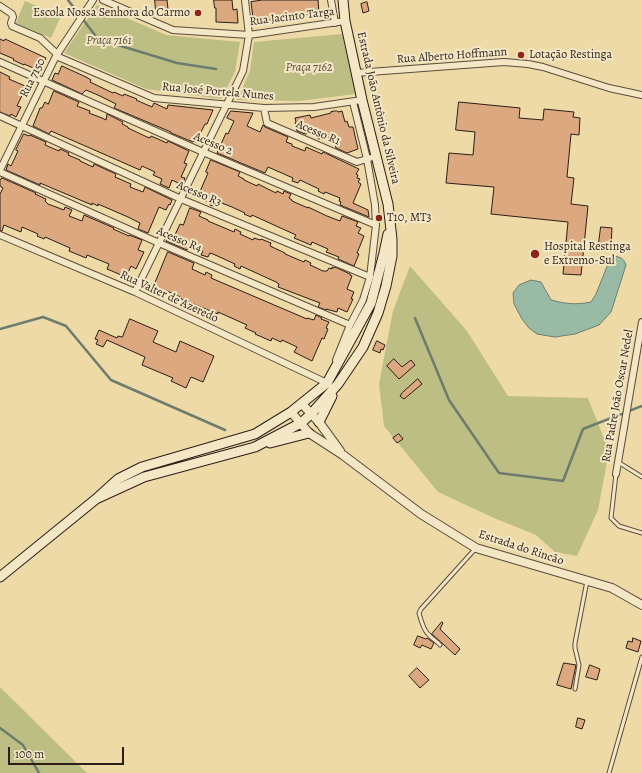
<!DOCTYPE html>
<html>
<head>
<meta charset="utf-8">
<style>
	body { margin:0 }
	#map { position:relative; width:642px; height:773px; overflow:hidden; background:#eddaa7; font-family:Alegreya,serif }
	canvas { display:block }
	.scale { position:absolute; left:8px; top:747px; width:116px; height:18px; box-sizing:border-box; border:2px solid #2c1d17; border-top:0; padding-left:5px; font-size:12px; line-height:14px; white-space:nowrap; color:#2c1d17; -webkit-text-stroke:3px #f3e7c6; paint-order:stroke }
</style>
</head>
<body>
<div id="map">
<canvas width="642" height="773"></canvas>
<div class="scale">100 m</div>
</div>
<script>
const context = document.querySelector('canvas').getContext('2d');
context.lineJoin = 'round';
function fillPath(path, color) { context.fillStyle = color; context.fill(path, 'evenodd'); }
function trace(path, color, width, dash) { context.strokeStyle = color; context.lineWidth = width; context.lineCap = dash ? 'butt' : 'round'; context.setLineDash(dash || []); context.stroke(path); }
function label(font, color, halo, rows, align = 'center') {
  context.font = font + ' Alegreya,serif'; context.lineWidth = 4; context.setLineDash([]); context.textBaseline = 'middle'; context.strokeStyle = halo; context.fillStyle = color; for (const [text, x, y, turn = 0] of rows) {
    context.save(); context.translate(x, y); context.rotate((+turn || 0) * Math.PI / 180); context.textAlign = isNaN(turn) ? turn : align; if (halo) context.strokeText(text, 0, 0); context.fillText(text, 0, 0); context.restore();
  }
}
fillPath(new Path2D(`
	M25,1l36,15 -10,22 -35,-15z
	M97,5l69,30 74,7 -5,30 -14,27 -75,-10 -82,-36z
	M342,34l14,60 -57,7 -62,-1 13,-29 4,-29z
	M410,266l57,65 41,65 80,2 21,53 -11,59 -21,46 -22,-4 -19,-17 -42,-17 -56,-26 -54,-66 -5,-42 14,-73z
	M0,687l87,86h-87z`), '#bdbe84');
const water = new Path2D(`
	M614,256c7,1 10,3 12,9l-15,47 -12,13 -24,9 -20,3 -18,-3 -8,-6 -7,-9 -8,-15 -1,-11 6,-8 12,-5 10,2 10,18c15,4 25,5 40,2l5,-8 12,-30z`);
fillPath(water, '#99bba6');
trace(water, '#6d7c6d', 1);
trace(new Path2D(`
	M68,0l30,39 79,24 39,6
	M415,318l34,82 50,73 64,8 20,-52 59,-23
	M0,329l43,-12 23,9 45,54 114,50
	M0,728l23,17 16,28`), '#6d7c6d', 2.5);
const building = new Path2D(`
	M155,0h12l1,9 -12,1z
	M214,0h18l1,10 4,-1 1,14 -22,-1v-14h-1z
	M263,0h55l1,13 -24,3v-3l-14,2v1h-5l1,2h-3v2h-7v-2h-14l-2,-16z
	M367,2l2,9 -6,2 -2,-9z
	M0,39l4,2 1,-2 41,19 -4,9 -2,-1 -2,4 -14,-6v1l-11,-5 1,-1 -14,-6z
	M62,66l24,11 5,3 -1,2 23,11 1,-1 9,4 1,-2 13,5 -1,1 16,7 2,-4 13,6 1,-4 45,5 -6,14h-2l-9,18 -3,-1v1l-22,-9v-1l-57,-24 2,-4 -16,-8 -14,-6 -4,4 -30,-14 3,-7 3,1z
	M0,72l10,5 -1,2 16,7 -1,2 1,1 -8,17 4,1 -5,10 -5,-3 -1,2 -10,-4z
	M54,91l25,11 -2,4 13,5 -1,2 13,5 4,2 1,-6 16,8 -1,2 6,3v1l19,9 3,1 1,-2 16,7 1,-2 21,10 -5,12 3,1 -6,13 4,1 -3,7 -10,-5 -3,8 -9,-4 2,-5 -9,-4 2,-3 -13,-6 -2,4 -89,-39 -2,3 -16,-8 7,-18h2l3,-6 3,2z
	M459,102l61,6 -1,10 24,2 1,-11 30,3 -1,5 7,1 -1,17 -8,-1 -4,43 7,1 -3,26 17,2 -7,69 -18,-1 5,-52 -77,-8 3,-27 -48,-4 3,-30 24,2 2,-23 -19,-2z
	M231,111l22,2 -6,13 13,6 3,-7 2,2 23,10 -2,5 6,2v2l13,5 1,-4 16,7 1,-2 36,17 -3,5 2,1 -1,3 3,1 -2,3 3,2 -8,19 15,7 1,7 -29,-12 1,-3 -2,-1 1,-3 -15,-6 -1,2 -6,-3 1,-2 -19,-9 -2,3 -6,-2 1,-3 -25,-11 -3,6 -48,-20 9,-20 2,1 6,-13 -7,-3z
	M337,111l1,1 4,-1 3,11 2,-1 2,6h4l5,22 -11,4 -11,-5 -3,-12 -10,3v-1l-5,1 -1,-7 -12,2 -8,-3 -2,-8 1,-1 -1,-4 15,-3 1,3 20,-5v-1z
	M24,134l5,2 1,-1 16,7 -1,3 14,6 1,-2 9,4 -1,2 12,5v1l13,6 1,-3 22,10 -1,3 16,7 -1,3 13,5 2,-5 27,13 -2,5 -1,-1 -3,6 -7,-3 -11,26 -10,-4 2,-6 -12,-6 -30,-13v2l-6,-3v2l-52,-22v2l-34,-15 2,-6 3,2 7,-15 -2,-1z
	M211,160l29,12 -2,4 6,3v1l13,6 1,-2 18,9 1,-2 6,3 1,-3 7,3 -2,4 3,2v1l16,7v-1l19,9 13,5 2,-5 16,6 -2,4 5,2 -3,5 6,3 -7,17 2,1 -5,12 -16,-7 1,-2 -13,-5 2,-3 -16,-7 -1,3 -17,-7 2,-3 -44,-20 -1,2 -7,-3 1,-1 -13,-6 -13,-5 -2,5 -7,-2 1,-2 -9,-4 1,-1 -5,-2 10,-23 -2,-1z
	M2,178l34,15 -1,1 11,5 -1,2 3,3 16,6 1,-3 7,3 -3,6 13,5 2,-6 30,13 -1,1 16,7v-1l13,5 -4,10 6,2 -8,17 -5,-3 -5,11 -19,-8 2,-5 -22,-9 -1,3 -17,-7 1,-3 -25,-11 -1,2 -7,-3 1,-2 -16,-7 -1,5 -17,-7 -2,6h-2v-37l3,-6 -3,-2v-5z
	M190,208l11,4 -2,4 9,4v1l26,11 1,-3 6,3 -1,2 13,6 1,-2 6,2 1,-1 10,4 -1,3 15,7v1l19,8 1,-2 6,3 -1,2 13,6h4l2,-3 3,1v-2l2,1 1,-1 15,7v1l2,1 -5,13 7,3 -3,7h2l-6,13 -9,-4 -1,4 -11,-3v1l-8,-3 2,-4 -42,-16 1,-3 -3,-2 -35,-16 -1,3 -6,-3 1,-2 -22,-10 -3,-1 -2,4 -7,-2 2,-4 -13,-6 -3,5 -21,-9 3,-6 5,2 6,-13 3,1z
	M601,227l11,1 -1,17 -12,-2z
	M168,252l26,11 -2,6 13,6 1,-3 6,3 -1,3 96,41v-1l7,2 2,-5 6,3 -1,1 8,3 -3,6 2,1 -4,10 -2,-1 -10,23 -18,-9 3,-5 -2,-1 -13,-6 -1,2 -9,-4 -1,3 -16,-7 1,-1 -11,-5 2,-3 -29,-13v2l-39,-16 1,-1 -13,-6 -2,5 -16,-6 3,-7 2,1z
	M130,319l28,12 -5,11 23,10 4,-11 34,15 -11,26 -12,-5 -5,11 -15,-7 2,-3 -31,-13 3,-8 -38,-17 -4,7 -7,-3 2,-4 -3,-1 4,-9 18,8 1,-2 4,1z
	M377,341l8,4 -2,5 -2,-1 -1,4 -7,-3z
	M394,359l8,8 9,-7 4,5 -16,14 -12,-13z
	M418,379l4,5 -18,15 -4,-3 2,-3z
	M399,434l4,5 -6,4 -4,-5z
	M442,622l1,1 -3,6 20,20 -5,6 -23,-21z
	M418,636l8,3 1,-1 7,5 -3,6 -9,-4 -2,3 -6,-3z
	M633,638l8,3 -3,11 -12,-4 2,-7 4,1z
	M564,663l12,2 -5,24 -14,-4z
	M590,665l10,4 -3,11 -11,-3z
	M417,668l12,12 -9,8 -11,-12z
	M578,718l7,2 -3,9 -6,-2z`);
fillPath(building, '#dba880');
trace(building, '#2c1d17', 1);
const service = new Path2D(`
	M618,462l24,15
	M616,474l-5,44 8,8 23,7
	M440,645c-3,-4 -8,-6 -12,-11 -5,-5 -7,-14 -9,-21l2,-4 55,-61
	M575,689l4,-24 -4,-17v-5l12,-62
	M609,773l33,-116`);
const minor = new Path2D(`
	M103,0l70,30 76,5 96,-14
	M331,0l4,23
	M0,6l12,8 1,3 -2,6 1,3 28,12 17,16
	M56,56l98,42 110,10 50,-1 48,-7
	M0,62l203,90 173,73
	M356,73l148,-11 24,2 15,3 66,21 33,7
	M264,108l3,15 90,39 13,-4
	M0,116l181,83 189,78
	M0,170l56,-114 37,-56
	M0,172l159,71 191,82
	M0,235l135,57 192,91
	M135,292l108,-221 6,-36 -4,-35
	M336,360l14,-35 13,-25 7,-23 6,-52 -1,-20 -8,-46 -14,-57
	M616,474l26,-152`);
const tertiary = new Path2D(`
	M302,404l17,18 21,29
	M291,412l18,21 34,22 78,59 55,34 136,40 30,17`);
const secondary = new Path2D(`
	M319,422l13,-26
	M270,443l39,-10
	M96,499l48,-22 111,-30 46,-24 10,-9 27,-30 25,-37 15,-34 8,-27 6,-30v-17l-4,-35 -26,-104 -17,-79 -2,-21
	M0,577l96,-78 22,-20 24,-12 113,-33 36,-22 36,-29 44,-80 13,-50 4,-19`);
trace(service, '#5c4c3b', 5);
trace(minor, '#5c4c3b', 8);
trace(tertiary, '#5c4c3b', 10);
trace(secondary, '#2c1d17', 11);
trace(service, '#f3e7c6', 3);
trace(minor, '#f3e7c6', 6);
trace(tertiary, '#f3e7c6', 8);
trace(secondary, '#f3e7c6', 9);
for (const [x, y, r, color] of [
	[198,13,4,"#8f2418"],
	[521,55,4,"#8f2418"],
	[379,218,4,"#8f2418"],
	[535,254,5,"#8f2418"]
]) { const dot = new Path2D(); dot.arc(x, y, r, 0, 2 * Math.PI); context.fillStyle = color; context.fill(dot); trace(dot, '#f3e7c6', 1.5); }
label('12px', '#2c1d17', '#f3e7c6', [
	["Escola Nossa Senhora do Carmo",190,13,"right"],
	["Lotação Restinga",529,55],
	["T10, MT3",387,218],
	["Hospital Restinga",544,247],
	["e Extremo-Sul",544,261]
], 'left');
label('12px', '#2c1d17', '#f3e7c6', [
	["Rua Jacinto Targa",292,17,-7],
	["Rua Alberto Hoffmann",452,56,-4],
	["Rua 7150",33,78,-63],
	["Rua José Portela Nunes",218,92,5],
	["Estrada João Antônio da Silveira",378,108,77],
	["Acesso R1",318,133,23],
	["Acesso 2",213,144,23],
	["Acesso R3",199,194,23],
	["Acesso R4",179,240,23],
	["Rua Valter de Azeredo",169,297,25],
	["Rua Padre João Oscar Nedel",618,396,-80],
	["Estrada do Rincão",521,548,18]
]);
label('italic 12px', '#584d38', '#f3e7c6', [
	["Praça 7161",109,41],
	["Praça 7162",309,68]
]);
</script>
</body>
</html>
